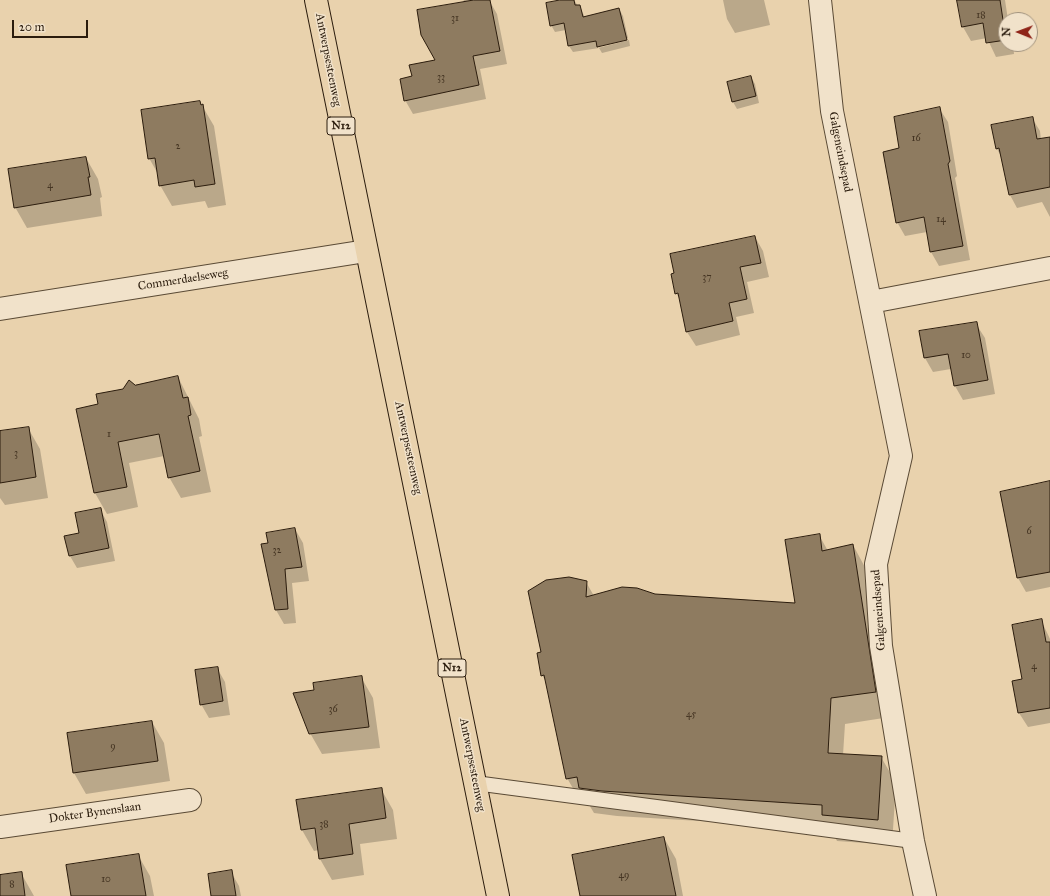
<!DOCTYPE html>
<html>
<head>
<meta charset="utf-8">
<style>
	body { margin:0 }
	#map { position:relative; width:1050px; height:896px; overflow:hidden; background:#e9d2ad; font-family:"IM FELL Great Primer",serif }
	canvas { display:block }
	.north { position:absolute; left:998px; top:12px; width:40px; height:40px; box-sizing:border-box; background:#f1e2ca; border:1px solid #a2937e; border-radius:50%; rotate:271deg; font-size:11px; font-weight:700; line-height:16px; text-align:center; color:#2b1c0d }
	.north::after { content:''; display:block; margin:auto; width:14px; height:18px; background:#8f2418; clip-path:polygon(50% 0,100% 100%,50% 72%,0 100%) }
	.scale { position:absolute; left:12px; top:20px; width:76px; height:18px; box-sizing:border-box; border:2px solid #2b1c0d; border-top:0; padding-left:5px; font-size:12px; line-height:14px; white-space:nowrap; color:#2b1c0d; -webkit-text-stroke:3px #f1e2ca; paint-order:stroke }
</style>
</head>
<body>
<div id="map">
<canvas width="1050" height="896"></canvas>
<div class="north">N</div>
<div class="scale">20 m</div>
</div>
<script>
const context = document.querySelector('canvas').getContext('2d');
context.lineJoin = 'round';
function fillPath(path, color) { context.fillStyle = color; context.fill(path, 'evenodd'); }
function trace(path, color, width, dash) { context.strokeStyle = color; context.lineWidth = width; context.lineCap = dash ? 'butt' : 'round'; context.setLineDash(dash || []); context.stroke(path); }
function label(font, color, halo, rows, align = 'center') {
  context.font = font + ' "IM FELL Great Primer",serif'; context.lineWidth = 3; context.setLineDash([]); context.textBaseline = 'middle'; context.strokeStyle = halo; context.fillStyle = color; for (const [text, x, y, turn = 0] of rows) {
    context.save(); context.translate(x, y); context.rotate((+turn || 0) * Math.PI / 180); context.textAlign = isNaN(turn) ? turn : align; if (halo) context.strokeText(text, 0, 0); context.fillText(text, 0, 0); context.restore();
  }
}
fillPath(new Path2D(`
	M464,0h25l8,14 10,50 -27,5 6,30 -73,15 -8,-14 8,-23 23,-17z
	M565,0h9l4,6h2l5,12 34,-9 4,7 5,22 -30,8v2l31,-8 1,6 -28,7 -3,-5 -26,4 -4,-6 -3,-16 -11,2 -4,-7z
	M723,0h41l6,25 -35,8 -8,-14z
	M956,0h49l3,20h-2v24h7l1,10 -18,3 -9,-19 -16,3 -8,-14z
	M751,77l4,7 4,19 -22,6 -4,-7 -4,-19z
	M200,102l14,24 12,79 -18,3 -3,-7 -33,5 -12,-21 -2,-11 -9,-16z
	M939,108l9,14 9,54 -2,2 15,82 -31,6 -8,-14 -4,-20 -22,4 -8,-14 3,-73z
	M1032,118l8,13 1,9 9,-2v79l-8,-15 -25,6 -7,-13 -8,-37 -5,-9 -5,-23z
	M86,158l12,21 4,18 -2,1 2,18 -75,12 -12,-21z
	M755,237l8,14 6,26 -22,5 7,31 -18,4 4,18 -44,11 -9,-14 -6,-31 -5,-8z
	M976,324l9,14 10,56 -32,6 -8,-14 -4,-17 -18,3 -8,-14 -5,-26z
	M178,377l21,42 3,17 -3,1 12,55 -30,6 -12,-21 -5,-21 -35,7 9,44 -31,7 -12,-21 -18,-83 22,-5 25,-15 11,-4z
	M28,428l12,21 8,49 -43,7 -5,-7v-66z
	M1050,482v105l-24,5 -8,-14 -16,-85z
	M100,509l7,13 8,39 -38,7 -7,-12 11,-22z
	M295,529l8,14 6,38 -17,2 4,40 -12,1 -8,-14 -13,-65 6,-1z
	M819,535l9,16 25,-6 14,26 23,146 -45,7 -2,31 38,2 15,26 -4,62 -55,-4 -6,-12 -214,-13 -23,-3 -6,-10 -6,1 -15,-26 -19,-93 -6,-10v-22l44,-71 8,14 60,-1 142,9z
	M1041,620l9,19v84l-22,4 -9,-14 -6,-32 10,-1z
	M217,668l8,14 5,33 -21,3 -8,-14z
	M361,677l12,21 7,50 -58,6 -12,-21 5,-42z
	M152,722l12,21 6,38 -84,13 -12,-21z
	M381,789l12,21 4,29 -37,5 4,31 -32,5 -12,-21 -1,-9 -5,1 -12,-21z
	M664,838l12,21 7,37h-102z
	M138,855l12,21 4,20h-82z
	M231,872l8,14 2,10h-28z
	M21,873l13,23h-34v-20z`), '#0003');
const building = new Path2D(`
	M474,0h16l10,51 -27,5 6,29 -75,16 -4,-22 12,-3 -3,-11 26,-5 -14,-25 -4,-25z
	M560,0h14l1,5h5l3,12 36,-9 8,32 -30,7 -1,-6 -28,5 -4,-23 -14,3 -4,-23z
	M957,0h43l6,40 -20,3 -3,-20 -21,4z
	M751,76l5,20 -24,6 -5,-20z
	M200,101l1,4 2,-1 12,80 -20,3 -1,-7 -35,6 -4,-28 -7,1 -7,-49z
	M940,107l10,54 -2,3 15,82 -33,6 -6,-35 -28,6 -13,-71 16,-4 -5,-31z
	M1033,117l4,22 13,-2v50l-41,8 -10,-47 -3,1 -5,-24z
	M86,157l4,20h-2l3,18 -77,13 -6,-39z
	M755,236l6,27 -21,4 7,32 -18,4 4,18 -47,11 -8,-39 -3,1 -4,-20 3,-1 -4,-19z
	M977,322l11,58 -34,6 -6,-32 -24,4 -5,-27z
	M178,376l5,22 5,-1 3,18 -3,1 12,55 -32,7 -9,-44 -41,8 9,45 -33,6 -18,-84 22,-5 -2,-10 27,-5 6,-9 6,5z
	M29,427l7,50 -36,6v-52z
	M1050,481v91l-33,6 -17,-86z
	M101,508l8,40 -40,8 -5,-20 15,-3 -4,-20z
	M295,528l7,39 -17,2 3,40 -13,1 -14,-66 7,-1 -2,-10z
	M820,534l2,17 31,-7 23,148 -45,6 -3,55 54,3 -4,64 -56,-5v-10l-220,-14 -23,-3 -2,-11 -11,2 -22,-104 -3,1 -4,-23 4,-1 -13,-61 18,-11 23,-3 18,4 -1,16 36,-10 15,1 18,6 140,9 -10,-63z
	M1042,619l4,23h4v66l-32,5 -6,-32 10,-2 -10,-54z
	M218,667l5,34 -23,4 -5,-35z
	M362,676l7,51 -60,7 -16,-41 21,-3 -1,-7z
	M152,721l6,40 -85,12 -6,-40z
	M382,788l4,30 -37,6 4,30 -34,5 -4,-31 -14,2 -5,-30z
	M664,837l12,59h-96l-8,-41z
	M139,854l7,42h-75l-5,-31z
	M232,870l4,26h-25l-3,-22z
	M22,872l3,24h-25v-21z`);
fillPath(building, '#8e7b60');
trace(building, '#2b1c0d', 1);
const lane = new Path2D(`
	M475,783l438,58`);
const street = new Path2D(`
	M820,0l12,111 69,345 -25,108 5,82 32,195 12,55
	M871,302l179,-34
	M0,309l366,-58
	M0,827l190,-27`);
const primary = new Path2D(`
	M316,0l182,896`);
trace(lane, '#5a4a35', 16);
trace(street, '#5a4a35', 24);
trace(primary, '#2b1c0d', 24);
trace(lane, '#f1e2ca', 14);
trace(street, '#f1e2ca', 22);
trace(primary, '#e9d2ad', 22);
label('10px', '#443422', null, [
	["18",981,16],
	["31",455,19],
	["33",441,78],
	["16",916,139],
	["2",178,147],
	["4",50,186],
	["14",941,220],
	["37",707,278],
	["10",966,356],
	["1",109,435],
	["3",16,454],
	["6",1029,532],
	["32",277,551],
	["4",1034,667],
	["36",333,710],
	["45",691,715],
	["9",113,747],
	["38",324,825],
	["49",624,876],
	["10",106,880],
	["8",12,885]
]);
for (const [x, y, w] of [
	[341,126,28],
	[452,668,28]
]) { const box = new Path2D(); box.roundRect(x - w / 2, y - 9, w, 18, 3); context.fillStyle = '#f1e2ca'; context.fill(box); trace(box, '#2b1c0d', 1); }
label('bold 11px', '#2b1c0d', null, [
	["N12",341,126],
	["N12",452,668]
]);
label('12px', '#2b1c0d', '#f1e2ca', [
	["Antwerpsesteenweg",328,60,79],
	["Galgeneindsepad",840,152,79],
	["Commerdaelseweg",183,280,-9],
	["Antwerpsesteenweg",408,448,78],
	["Galgeneindsepad",879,610,-94],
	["Antwerpsesteenweg",472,765,79],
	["Dokter Bynenslaan",95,813,-8]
]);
</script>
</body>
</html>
